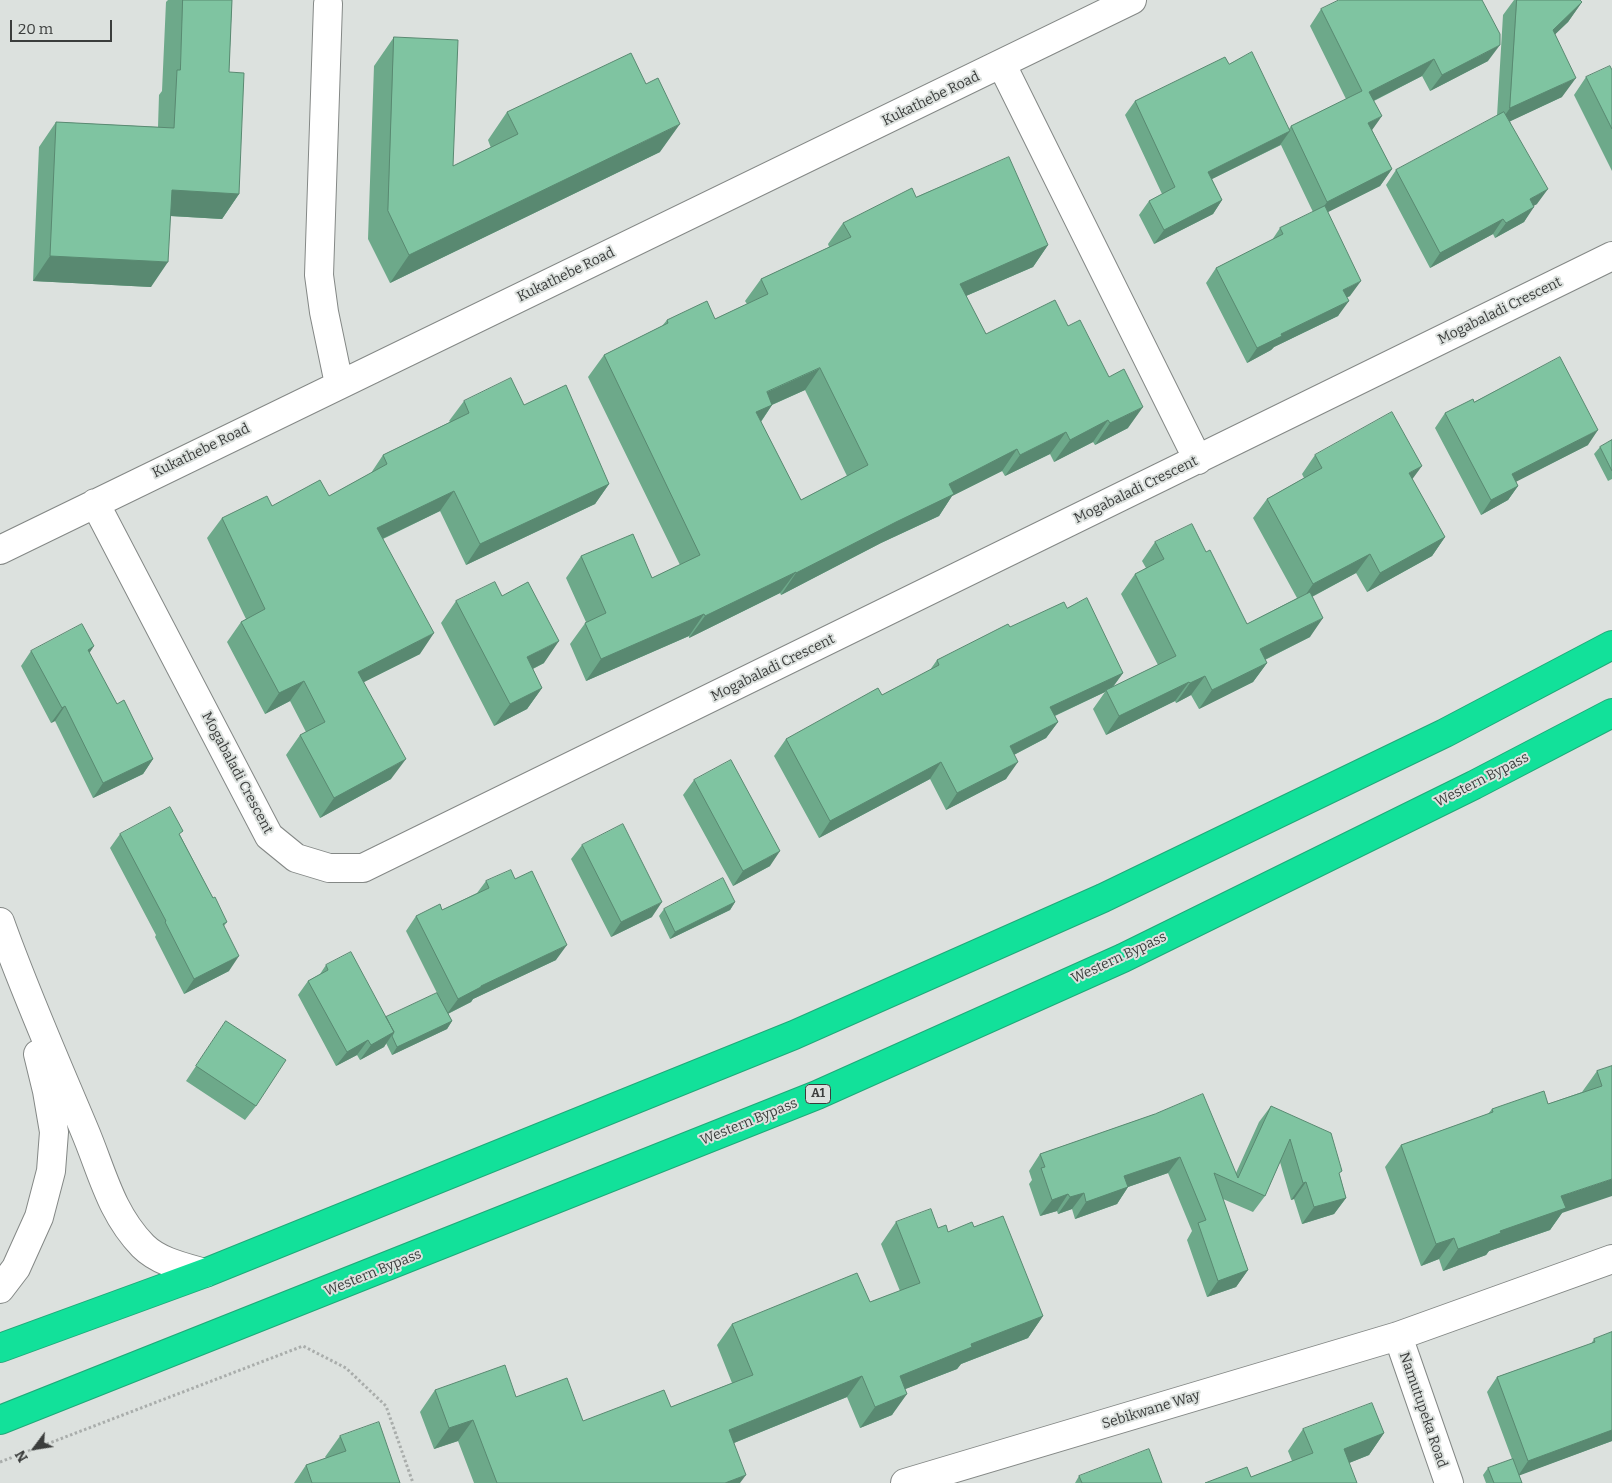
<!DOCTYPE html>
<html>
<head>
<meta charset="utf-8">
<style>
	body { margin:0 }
	#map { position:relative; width:1612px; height:1483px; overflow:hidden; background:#dce1de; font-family:Bitter,serif }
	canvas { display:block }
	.north { position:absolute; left:10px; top:1423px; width:50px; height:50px; -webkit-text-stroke:4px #dce1de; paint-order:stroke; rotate:239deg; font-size:14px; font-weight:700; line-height:20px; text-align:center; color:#3b3d3c }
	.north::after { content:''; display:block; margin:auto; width:18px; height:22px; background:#3b3d3c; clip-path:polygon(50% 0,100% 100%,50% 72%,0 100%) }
	.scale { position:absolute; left:10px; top:20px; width:102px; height:22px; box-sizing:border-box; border:2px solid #3b3d3c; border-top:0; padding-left:6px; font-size:15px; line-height:18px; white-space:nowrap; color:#3b3d3c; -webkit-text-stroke:4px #dce1de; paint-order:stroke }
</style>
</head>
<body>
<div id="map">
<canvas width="1612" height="1483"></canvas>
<div class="north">N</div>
<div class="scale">20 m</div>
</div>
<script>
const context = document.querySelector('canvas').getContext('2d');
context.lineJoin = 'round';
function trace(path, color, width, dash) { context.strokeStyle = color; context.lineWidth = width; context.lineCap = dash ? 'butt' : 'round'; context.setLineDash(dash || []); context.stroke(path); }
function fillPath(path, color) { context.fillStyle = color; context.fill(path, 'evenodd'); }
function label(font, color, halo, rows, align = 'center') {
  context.font = font + ' Bitter,serif'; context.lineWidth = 4; context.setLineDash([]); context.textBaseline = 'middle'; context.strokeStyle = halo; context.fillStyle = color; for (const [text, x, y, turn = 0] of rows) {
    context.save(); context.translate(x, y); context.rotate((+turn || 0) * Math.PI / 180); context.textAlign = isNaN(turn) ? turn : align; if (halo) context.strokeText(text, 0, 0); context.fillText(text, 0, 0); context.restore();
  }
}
const street = new Path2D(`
	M328,4l-9,271 5,37 15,72
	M1002,65l196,395
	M95,503l174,333 27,22 33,10h34l1249,-612
	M0,550l1132,-550
	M0,922c25,70 55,138 84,207 18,42 26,83 59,117 16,16 41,21 62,27
	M0,1289l16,-21 23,-51 12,-46 3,-39 -7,-41 -9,-37
	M1398,1336l51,147
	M905,1483l493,-147 214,-77`);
const highway = new Path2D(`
	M0,1348l205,-75 589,-238 309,-137 342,-165 167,-88
	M0,1420l817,-325 306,-137 351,-173 138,-72`);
trace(street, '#848886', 30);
trace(highway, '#20a879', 30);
trace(new Path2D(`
	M0,1462l303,-116 43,22 40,38 27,77`), '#a9adab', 3, [2.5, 2.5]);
trace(street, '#fff', 28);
trace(highway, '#12e19a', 28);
fillPath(new Path2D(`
	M168,0h64l-3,72 10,122 -17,25 -52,-3 -19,71 -118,-6 6,-134 17,-25 102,5 1,-32 3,-4 4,-89z
	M1514,0h66l2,2 -14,20 -13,12 7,63 -52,24 27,83 -4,2 -9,16 -29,16 -2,-4 -63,34 -44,-83 10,-15 101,-54 6,-101z
	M1321,9l167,52 -58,30 -8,-15 -48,25 -2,29 20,39 -12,17 -52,26 22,84 -3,1 -9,19 -64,31 -3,3 -24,13 -41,-80 10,-15 56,-28 8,-12 33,-16 -32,-67 -69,34 10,21 -9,14 -59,30 -15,-29 10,-14 13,-7 -37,-79 10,-14 94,-37 60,65 2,-3 55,-27 -36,-73z
	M394,37l59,129 38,-18 -3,-8 19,-28 153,40 -270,131 -22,-44 6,-173z
	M1612,70v101l-38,-76 12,-18z
	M916,197l132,48 -15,22 -67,29 20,38 82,-8 60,102 -33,17 -2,-3 -39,20 -4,-8 -45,22 -3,-5 -50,25 -13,20 -58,27 -100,52 -1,-2 -91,45v-2l-103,45 -16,-37 16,-22 -20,-44 15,-22 71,22 28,-13 -92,-188 16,-22 58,-29 5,-6 48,-1 32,-15 -2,-3 16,-22 68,-32 -1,-3 15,-21zM805,390l42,86 -46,24 -40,-78 11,-17z
	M464,401l60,4 85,79 -14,20 -129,61 -26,-54 -57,28 37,115 -56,28 27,97 -71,39 -34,-63 14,-20 6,-3 -16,-31 -25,13 -38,-72 14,-20 5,-3 -39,-81 15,-20 50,-12 57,-10 42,-23 12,-18 67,-33 -1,-1z
	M1474,402l114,43 -72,36 2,5 -10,14 -27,15 -46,-87 10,-15z
	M1612,440v39l-4,2 -14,-27 6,-7z
	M1315,455l97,24 33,58 -13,19 -65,36 -11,-19 -44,24 -2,40 -45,23 2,3 -14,19 -54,27 -8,-14 -15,8 -1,-2 -69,34 -13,-26 12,-17 -50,24 3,6 -12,16 -32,17 -8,24 -60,31 -16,-31 -111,59 -45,-82 12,-17 96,-44 48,-25 7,-10 73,-33 57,-19 56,65 -10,14 45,-22 -37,-71 14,-20 11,-6 -4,-7 13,-19 51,10 41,72 50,-26 -44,-80 14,-19 37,-21 -2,-4z
	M502,596l42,67 -11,6 9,19 -15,21 -33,17 -53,-103 15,-22z
	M94,646l-5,7 28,51 36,55 -10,15 -50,24 -38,-77 -4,2 -30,-57 10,-15z
	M694,780l76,86 -37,20 -50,-91z
	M120,834l60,1 33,63 14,24 -3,4 5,45 -45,23 -29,-57 1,-2 -46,-87z
	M582,845l70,72 -41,20 -40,-78z
	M486,881l70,79 -83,39 -2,3 -23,12 4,7 -5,8 -55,26 -6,-12 -2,4 -24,13 -3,-5 -21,11 -38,-71 10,-14 12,-7 6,-9 60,52 51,-24 -31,-62 10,-15 26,-6 35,-17z
	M735,902l-5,8 -60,29 -11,-23 5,-7z
	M226,1021l30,85 -11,14 -59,-39z
	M1612,1066l-50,147 -12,17 -61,21 -3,4 -43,16 -4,-12 -18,7 -36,-99 16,-22 87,-31 4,-5 56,-5 34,-12 15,-21z
	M1271,1106l69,70 6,22 -12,16 -32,10 -8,-25 -3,1 -11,-38 -15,34 -12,16 -30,-13 25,71 -12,17 -29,10 -20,-57 5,-9 -24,-58 -40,14 -11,17 -42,15 -3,-10 -14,5 -1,-3 -17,5 -11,-32 3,-4 -3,-9 11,-17 115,-40 81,59 23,-51z
	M896,1222l42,6 10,4 26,-5 69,89 -15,22 -67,26 -4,5 -52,20 -13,26 -32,13 -13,-31 -113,46 6,40h-266l-16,-42 -24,8 -14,-37 15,-22 81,7 67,24 88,-14 61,-24 -15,-38 15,-21 138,-22 30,-11 -19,-47z
	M1612,1332v109l-93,34 3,8h-36l-3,-8 5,-7 24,-9 -25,-67 10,-15 94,-33 3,-5z
	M1303,1429l81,4 -15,22 -20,8 -98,14 41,-16 -4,-10z
	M340,1436l60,47h-106l12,-18 20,-7 -1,-1z
	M1079,1476l83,7h-87z`), '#6da98a');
fillPath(new Path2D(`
	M1582,2l-14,20 -28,27 13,-19z
	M1500,45l-12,16 -58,30 12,-16z
	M1434,59l-12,17 -65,33 12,-17z
	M1576,78l-14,19 -66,31 14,-20z
	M1382,116l-12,17 -2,-10z
	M680,124l-20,28 -270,131 19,-28z
	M1290,131l-10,14 -82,41 10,-14z
	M1392,169l-12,17 -64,32 11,-16z
	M1548,189l-11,15 -18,10 11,-15z
	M172,190l67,4 -17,25 -68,-4z
	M1222,200l-9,14 -59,30 10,-14z
	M1534,207l-10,15 -29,16 11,-15z
	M1503,219l-10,15 -63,34 10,-15z
	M1048,245l-15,22 -88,38 15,-21z
	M50,256l118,6 -17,25 -118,-6z
	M1361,281l-11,15 -17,8 10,-14z
	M1349,301l-11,15 -64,31 -3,3 -24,13 10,-15 24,-14z
	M820,368l-15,22 -54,24 16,-22z
	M772,405l-15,22 -1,-15z
	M1143,407l-15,21 -33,17 15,-22z
	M1108,420l-15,22 -39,20 16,-22z
	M1598,430l-10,15 -86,44 10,-15z
	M1066,432l-16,22 -45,22 15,-21z
	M1017,449l-15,22 -50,25 -13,20 -58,27 -100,52 15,-22 153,-89z
	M1422,466l-14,19 1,-12z
	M609,484l-14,20 -129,61 14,-21z
	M1518,486l-10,14 -27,15 10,-15z
	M454,491l-14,20 -77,37 14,-20z
	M1445,537l-13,19 -65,36 13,-19z
	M1370,554l-14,19 -56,30 13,-19z
	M796,572l-16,21 -91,45 16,-22z
	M704,614l-15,22 -103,45 15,-22z
	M1323,618l-13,19 -64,32 14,-20z
	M434,633l-14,21 -76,38 14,-20z
	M559,641l-15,22 -32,16 15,-22z
	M94,646l-10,15 4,-11z
	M1267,663l-14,19 -54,27 13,-19z
	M1123,673l-12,16 -5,1 -1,2 -66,31 11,-16z
	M1205,676l-14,19 -15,8 14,-20z
	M304,681l-14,20 -25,13 14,-21z
	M1189,682l-14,19 -69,34 13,-19z
	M542,688l-15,21 -33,17 16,-22z
	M65,706l-10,15 -4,2 11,-15z
	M1058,722l-12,16 -48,25 12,-17z
	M153,759l-10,15 -50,24 10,-15z
	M406,759l-15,20 -71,39 14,-20z
	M941,762l-11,17 -111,59 11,-17z
	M1018,762l-12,17 -60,31 11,-17z
	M780,851l-10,15 -37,20 10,-15z
	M662,902l-10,15 -41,20 10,-15z
	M735,902l-5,8 -60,29 5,-7z
	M567,945l-11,15 -83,39 -2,3 -24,12 11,-15 23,-13z
	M239,956l-10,15 -45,23 10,-15z
	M452,1021l-5,8 -55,26 5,-8z
	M394,1032l-10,15 -24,13 11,-15z
	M368,1040l-11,15 -21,11 11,-14z
	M1180,1157l-12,16 -40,14 -11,17 -42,15 11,-17 38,-26z
	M1612,1179v17l-50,17 -12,17 -61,21 -3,4 -43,16 15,-22 42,-18 61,-35z
	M1306,1182l-12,17 -3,1 12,-17z
	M1084,1193l-12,16 -14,5 12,-17z
	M1068,1194l-11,17 -17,5 12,-16z
	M1346,1198l-12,16 -32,10 12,-17z
	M1454,1238l-15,21 -18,7 15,-22z
	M1248,1270l-12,17 -29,10 11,-16z
	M1043,1316l-15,22 -67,26 -4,5 -72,28 15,-21 71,-32z
	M862,1376l-15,21 -133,54 15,-21z
	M907,1394l-15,21 -32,13 15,-21z
	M473,1420l-15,21 -24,8 15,-21z
	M1612,1430v11l-94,35 10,-15z
	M1384,1433l-15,22 -40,16 15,-22z
	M746,1475l-6,8h-15z`), '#598971');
const building = new Path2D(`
	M183,0h49l-3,72 15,1 -5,121 -67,-4 -4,72 -118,-6 6,-134 118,6 3,-58h3z
	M1339,0h143l18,34v11l-58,30 -8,-16 -65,33 13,24 -14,7 24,46 -65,33 -36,-76 71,-35 -41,-82z
	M1517,0h63l2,2 -29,28 23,48 -66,30z
	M394,37l64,3 -5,126 65,-32 -11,-22 124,-59 15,31 12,-6 22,46 -271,131 -21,-44z
	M1252,52l38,79 -82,41 14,28 -58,30 -15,-29 26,-14 -40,-86 90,-44 4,7z
	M1610,66l2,4v59l-26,-52z
	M1504,112l44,77 -18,10 4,8 -28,16 -3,-4 -63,34 -44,-83z
	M1009,157l39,88 -88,39 26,50 69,-34 13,26 12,-6 29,57 15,-8 19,38 -33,16 -2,-3 -38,20 -4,-8 -46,23 -3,-6 -68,35 5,10 -58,28 -100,51v-1l-91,44 -1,-2 -103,45 -16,-36 21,-10 -25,-57 52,-22 19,44 48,-23 -96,-200 64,-32 -1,-3 40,-19 8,18 53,-25 -7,-15 90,-42 -8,-14 69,-35 4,9zM820,368l48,97 -67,35 -45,-88 16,-7 -5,-13z
	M1325,206l36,75 -18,9 6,11 -68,33 1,2 -25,12 -41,-80 67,-34 -3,-6z
	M1560,357l38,73 -86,44 6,12 -27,14 -46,-87 28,-14 1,3z
	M511,378l13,27 42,-20 43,99 -129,60 -26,-53 -77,37 57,105 -76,39 48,87 -72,39 -34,-63 25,-13 -21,-41 -25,12 -38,-71 24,-13 -43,-91 45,-22 5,10 48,-26 9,16 58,-32 -4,-9 86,-42 -5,-12z
	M1392,412l30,54 -13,7 36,64 -65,36 -10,-19 -57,30 -46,-85 55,-31 -7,-13z
	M1612,440v31l-12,-24z
	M1192,524l14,28 4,-2 37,74 63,-32 13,26 -63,31 7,14 -55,27 -7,-14 -15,7 -1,-1 -70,34 -13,-26 70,-34 -41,-82 29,-15 -9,-17z
	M495,582l7,14 26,-14 31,59 -32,16 15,31 -32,16 -54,-103z
	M1087,598l36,75 -73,34 8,15 -48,24 8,16 -61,31 -16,-31 -111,59 -44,-82 92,-51 4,7 57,-30 -2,-5 71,-36 2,3 54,-25 3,6z
	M82,624l12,22 -6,4 29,54 7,-4 29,59 -50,24 -38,-77 -3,2 -31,-57z
	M731,760l49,91 -37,20 -49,-91z
	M170,807l13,24 -4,3 34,64 2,-1 12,25 -4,2 16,32 -45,23 -29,-57 1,-1 -46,-87z
	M623,824l39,78 -41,20 -39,-77z
	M511,870l4,9 17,-8 35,74 -86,41v1l-23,12 -42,-83 24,-12 2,6 47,-22 -3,-7z
	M723,878l12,24 -60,30 -11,-23z
	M351,952l43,80 -23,13 -3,-5 -21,12 -39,-71 20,-11 -2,-5z
	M437,993l15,28 -55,26 -5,-11 2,-4 -8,-15z
	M226,1021l60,39 -30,46 -60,-40z
	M1612,1066v113l-51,17 5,12 -66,23 1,2 -43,16 -4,-11 -18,6 -35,-99 92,-33 -1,-3 52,-18 4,13 54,-18 -5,-15z
	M1203,1094l35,84 33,-72 60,27 11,38 -3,2 7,25 -32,9 -8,-25 -3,1 -13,-44 -25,57 -51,-23 34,97 -30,11 -20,-58 8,-3 -26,-63 -56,19 4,11 -42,15 -2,-9 -14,4 -2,-3 -16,6 -11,-32 4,-1 -5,-13 115,-40z
	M931,1209l7,19 8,-3 2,7 24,-10 2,5 29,-11 40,100 -72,28 1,3 -72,29 7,18 -32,13 -13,-31 -133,54 17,45 -21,8h-228l-24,-63 -24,8 -14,-38 70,-25 11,32 51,-19 16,43 81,-31 7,17 82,-32 -21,-51 125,-51 13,29 50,-19 -24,-61z
	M1612,1332v98l-84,31 -31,-84 98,-35 -1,-3z
	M1372,1403l12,30 -40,16 13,34h-152l42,-16 4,10 62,-24 -10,-24z
	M379,1422l21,61h-88l-6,-18 40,-14 -6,-15z
	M1149,1449l13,34h-80l-3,-7z
	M1513,1459l9,24h-28l-6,-15z`);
fillPath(building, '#7fc4a1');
trace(building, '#598971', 1);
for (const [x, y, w] of [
	[818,1094,25]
]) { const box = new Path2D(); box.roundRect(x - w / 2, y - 9.5, w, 19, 4); context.fillStyle = '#dce1de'; context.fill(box); trace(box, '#3b3d3c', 1); }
label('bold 12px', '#3b3d3c', null, [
	["A1",818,1094]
]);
label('14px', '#3b3d3c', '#dce1de', [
	["Kukathebe Road",931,99,-26],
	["Kukathebe Road",566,275,-26],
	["Mogabaladi Crescent",1500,311,-26],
	["Kukathebe Road",201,451,-26],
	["Mogabaladi Crescent",1136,490,-26],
	["Mogabaladi Crescent",773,668,-26],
	["Mogabaladi Crescent",237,773,62],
	["Western Bypass",1482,780,-27],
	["Western Bypass",1119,958,-25],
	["Western Bypass",749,1122,-22],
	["Western Bypass",373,1273,-22],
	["Sebikwane Way",1151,1410,-17],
	["Namutupeka Road",1423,1410,71]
]);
</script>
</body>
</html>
